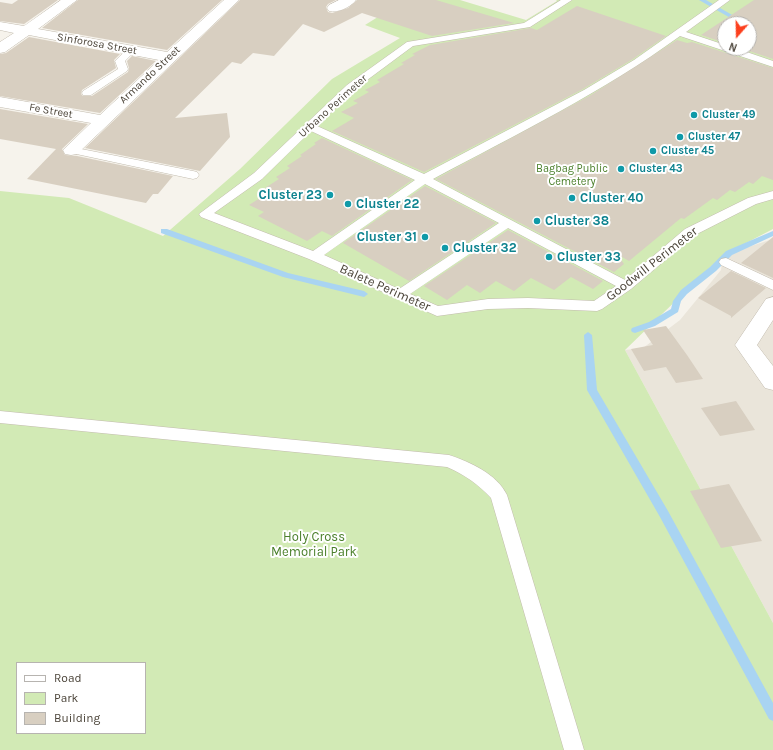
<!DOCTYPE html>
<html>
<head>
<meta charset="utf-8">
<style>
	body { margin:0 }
	#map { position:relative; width:773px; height:750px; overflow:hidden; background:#f6f3ec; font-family:Karla,sans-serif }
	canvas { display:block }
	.legend { position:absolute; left:16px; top:662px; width:130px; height:72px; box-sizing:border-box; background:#fff; border:1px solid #b7b4b0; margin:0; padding:5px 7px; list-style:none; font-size:12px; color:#4b4439 }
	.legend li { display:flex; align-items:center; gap:8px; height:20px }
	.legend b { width:20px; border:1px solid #b7b4b0 }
	.north { position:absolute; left:717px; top:16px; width:40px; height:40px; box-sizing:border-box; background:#fff; border:1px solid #b7b4b0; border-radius:50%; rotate:200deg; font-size:11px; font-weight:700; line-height:16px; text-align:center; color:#4b4439 }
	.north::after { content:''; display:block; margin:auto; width:14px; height:18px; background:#fc3f1d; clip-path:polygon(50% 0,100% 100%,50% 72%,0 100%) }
</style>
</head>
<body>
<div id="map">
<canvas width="773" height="750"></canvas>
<ul class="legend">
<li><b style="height:5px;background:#fff"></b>Road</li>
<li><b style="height:11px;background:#d2eab5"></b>Park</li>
<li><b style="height:11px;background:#d8cfc1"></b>Building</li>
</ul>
<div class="north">N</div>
</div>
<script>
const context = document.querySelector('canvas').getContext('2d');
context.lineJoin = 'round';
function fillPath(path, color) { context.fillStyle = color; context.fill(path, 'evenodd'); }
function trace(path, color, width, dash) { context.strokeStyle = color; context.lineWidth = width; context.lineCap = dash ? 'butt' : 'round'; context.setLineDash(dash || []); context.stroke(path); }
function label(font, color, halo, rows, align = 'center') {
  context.font = font + ' Karla,sans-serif'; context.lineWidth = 4; context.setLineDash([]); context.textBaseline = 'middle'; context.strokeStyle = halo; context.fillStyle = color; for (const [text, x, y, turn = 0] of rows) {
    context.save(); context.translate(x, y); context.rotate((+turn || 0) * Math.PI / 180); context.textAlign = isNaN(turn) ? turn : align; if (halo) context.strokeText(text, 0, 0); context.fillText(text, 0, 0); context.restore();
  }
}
fillPath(new Path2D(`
	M773,239v384l-148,-273 18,-2 37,-28 41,-50 2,-15z`), '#eae5da');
fillPath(new Path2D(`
	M405,0h55l66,20 31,-19 -1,-1h217v229l-50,26 -98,95 148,273v127h-773v-559l69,7 94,38 77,-67 92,-90 68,-41 -35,-13zM725,24h24v24h-24zM17,663h128v70h-128z`), '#d2eab5');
fillPath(new Path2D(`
	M699,0h7l42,24h-7z
	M161,229h6l121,44 76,18 4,3 -4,3 -81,-20 -122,-44z
	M773,231v5l-41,19 -16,16 -29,23 -6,7 -3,11 -23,14 -20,7 -3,-1 -1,-2 1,-2 17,-6 22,-13 2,-8 8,-11 29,-23 16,-16z
	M588,332l4,3 5,55 71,121 105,192v18l-4,-2 -109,-202 -73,-127 -3,-55z`), '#a9d4f2');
fillPath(new Path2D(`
	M18,0h40l-34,24 -24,-3v-19l12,2z
	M78,0h144l-55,50 -125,-22z
	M240,0h96l-8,4 -2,3 2,5 4,1 16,-5 9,-8h79l78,23 -82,13 -70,-23 -38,19 -21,-8 -29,32 -21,-3 -12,11 -9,-2 -57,56 52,-5 3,24 -30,34 -115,-23z
	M754,0h19v59l-33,-11h9v-24h-24v19l-24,-8z
	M577,6l89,30 -33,23 -50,30 -159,83 -92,-41 22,-13 -13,-6 17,-9 -5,-2 16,-9 -4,-2 15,-8 -3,-2 27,-16 -3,-1 14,-8 -3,-1 18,-9 101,-17 6,2z
	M29,37l91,17 -6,6 2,8 -34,22 -1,4 2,2h9l36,-24 1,-4 -2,-7 5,-5 24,5 -56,52 -100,-17v-42l6,-1z
	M677,40l10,3 5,-1 81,26v112l-11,-4 -9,8 -4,-2 -14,10 -5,-2 -13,10 -4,-2 -29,21 -3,-1 -52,43 -12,-7 7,10 -10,8 -178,-93 155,-84z
	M0,109l88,15 -26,25 3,6 12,1 96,20 -15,18h-5l-7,9 -119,-24 29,-30 -56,-10z
	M322,138l90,42 -80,56 -10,-5 -15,10 -49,-25 6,-4 -15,-7 22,-14 -6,-3 14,-9 -3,-2 14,-9 -3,-2 15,-10 -2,-1 16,-11 -2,-1z
	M425,186l71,37 -87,58 -66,-38z
	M508,230l95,51 -10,8 -22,-12 -17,13 -23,-12 -17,13 -18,-10 -16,12 -13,-8 -20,15 -23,-14z
	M773,237v41l-32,-15z
	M731,271l35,17 -35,30v-2l-33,-18z
	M666,326l21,29 16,24 -27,4 -10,-16 -22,4 -13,-22 22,-4 -10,-15z
	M736,401l19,29 -35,6 -19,-28z
	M729,484l33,57 -41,7 -31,-57z`), '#d8cfc1');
const service = new Path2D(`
	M561,0h11l-42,27 -117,19 -58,43 -38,37 107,48 160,-84 50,-30 85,-60h11l-44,32 39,13v3h10l38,13v6l-93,-31c-77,56 -163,98 -247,143l192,101 60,-51 63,-31 25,-7v8l-17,5 -61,31 -64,54 -29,20 -5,2 -69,-3 -40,1 -51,7 -128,-57 -108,-42 -2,-3 55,-41 93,-88 60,-43 117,-19zM311,131l104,49 -102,71 -99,-38 48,-34zM425,184l74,39 -100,66 -75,-34zM508,228l108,58 -22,15 -66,-3 -40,1 -50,7 -28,-12z
	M131,47l5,3 -11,11 3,8 -1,2 -36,24h-8l-1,-2 1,-2 35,-22 -3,-8 13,-13z
	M71,147l122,24 4,1 2,3 -2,3 -4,1 -126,-27 -2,-2 2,-2z
	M726,258l47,22v10l-52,-25 -2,-3 2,-3z
	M0,411l449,44c21,7 48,19 58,40l77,255h-20l-73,-252c-13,-14 -26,-23 -44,-31l-447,-44z`);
const minor = new Path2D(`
	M61,0h16l-39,29 129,23 57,-52h15l-162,154 -6,1 -6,-1 -2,-4 28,-27 -91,-16v-10l100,18 59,-55 -130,-25 -24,17 -5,1v-11l14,-9 -14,-3v-8l24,4z
	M339,0h17c-5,7 -18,13 -27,11l-2,-3 2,-3z
	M773,297v23l-16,25 16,21v24l-8,-2 -30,-43 31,-46z`);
trace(service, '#c2bbae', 1);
trace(minor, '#c2bbae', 1);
fillPath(service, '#fff');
fillPath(minor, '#fff');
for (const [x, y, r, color] of [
	[694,115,4,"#0f9aa8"],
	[680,137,4,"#0f9aa8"],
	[653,151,4,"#0f9aa8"],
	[621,169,4,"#0f9aa8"],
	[330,195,4,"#0f9aa8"],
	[572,198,4,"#0f9aa8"],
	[348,204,4,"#0f9aa8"],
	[537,221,4,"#0f9aa8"],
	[425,237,4,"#0f9aa8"],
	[445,248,4,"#0f9aa8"],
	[549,257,4,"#0f9aa8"]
]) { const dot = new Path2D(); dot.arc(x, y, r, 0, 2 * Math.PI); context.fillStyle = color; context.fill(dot); trace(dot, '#fff', 1.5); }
label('11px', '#4b4439', '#fff', [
	["Sinforosa Street",97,44,10],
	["Armando Street",150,75,-43],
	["Urbano Perimeter",333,106,-42],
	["Fe Street",51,111,10]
]);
label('bold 11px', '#0d838f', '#fff', [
	["Cluster 49",702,115],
	["Cluster 47",688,137],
	["Cluster 45",661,151],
	["Cluster 43",629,169]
], 'left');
label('11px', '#4a7f2a', '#fff', [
	["Bagbag Public",572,169],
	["Cemetery",572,182]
]);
label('bold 13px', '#0d838f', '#fff', [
	["Cluster 23",322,195,"right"],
	["Cluster 40",580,198],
	["Cluster 22",356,204],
	["Cluster 38",545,221],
	["Cluster 31",417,237,"right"],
	["Cluster 32",453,248],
	["Cluster 33",557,257]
], 'left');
label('13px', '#4b4439', '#fff', [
	["Goodwill Perimeter",652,264,-38],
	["Balete Perimeter",385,288,24]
]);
label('13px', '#4a7f2a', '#fff', [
	["Holy Cross",314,537],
	["Memorial Park",314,552]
]);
</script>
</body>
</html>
